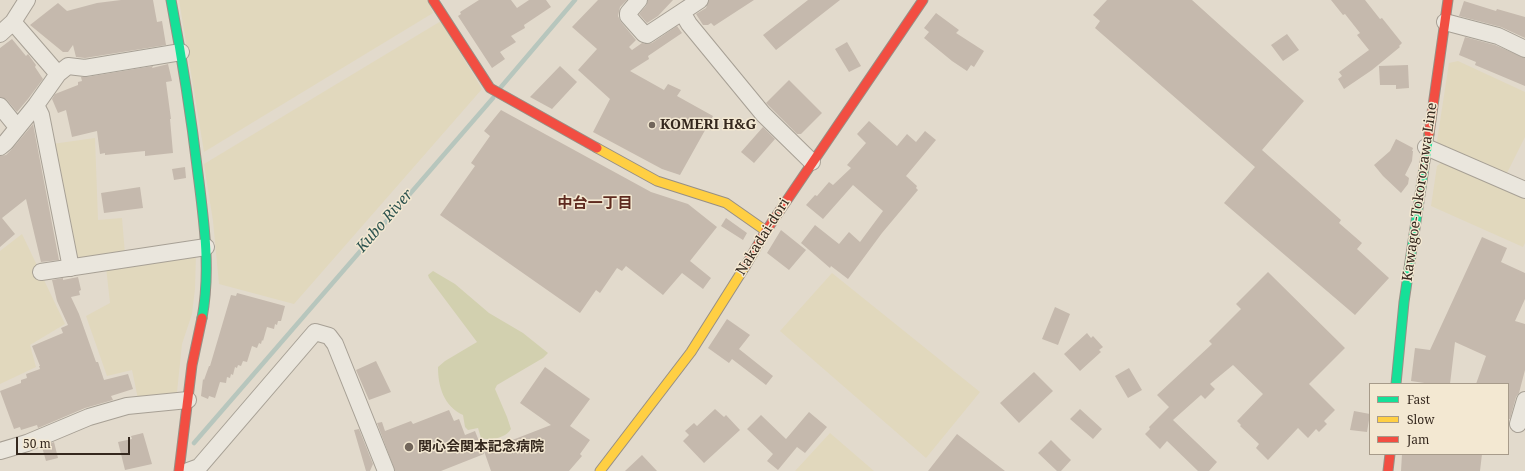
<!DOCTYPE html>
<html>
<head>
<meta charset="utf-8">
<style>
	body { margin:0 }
	#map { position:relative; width:1525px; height:471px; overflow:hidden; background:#e2dacc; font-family:"Noto Serif",serif }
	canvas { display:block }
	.legend { position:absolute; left:1369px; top:383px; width:140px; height:72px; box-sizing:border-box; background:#f3e8d2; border:1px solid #a79b8a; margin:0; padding:5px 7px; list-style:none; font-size:12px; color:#35281e }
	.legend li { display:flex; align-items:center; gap:8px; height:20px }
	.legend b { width:20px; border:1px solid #a79b8a }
	.scale { position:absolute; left:16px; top:437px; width:114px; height:18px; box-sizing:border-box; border:2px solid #35281e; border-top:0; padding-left:5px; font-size:12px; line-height:14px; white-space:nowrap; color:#35281e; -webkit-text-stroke:3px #f3e8d2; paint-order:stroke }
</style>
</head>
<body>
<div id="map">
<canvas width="1525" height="471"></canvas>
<ul class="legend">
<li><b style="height:5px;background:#16e098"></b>Fast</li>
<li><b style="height:5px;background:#ffcf43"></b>Slow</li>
<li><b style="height:5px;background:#f24e42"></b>Jam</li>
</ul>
<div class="scale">50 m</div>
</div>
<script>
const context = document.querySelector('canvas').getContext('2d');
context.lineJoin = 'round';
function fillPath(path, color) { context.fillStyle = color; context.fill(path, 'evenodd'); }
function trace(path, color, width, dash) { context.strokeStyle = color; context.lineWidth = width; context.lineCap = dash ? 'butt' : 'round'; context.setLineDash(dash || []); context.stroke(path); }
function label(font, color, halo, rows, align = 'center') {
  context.font = font + ' "Noto Serif","Noto Sans JP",serif'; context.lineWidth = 3; context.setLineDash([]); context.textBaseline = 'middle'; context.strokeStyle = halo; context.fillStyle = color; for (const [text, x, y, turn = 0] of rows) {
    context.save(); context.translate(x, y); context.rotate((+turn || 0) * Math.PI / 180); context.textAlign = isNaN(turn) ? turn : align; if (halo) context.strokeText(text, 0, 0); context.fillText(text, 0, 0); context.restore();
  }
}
fillPath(new Path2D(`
	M179,0h249l5,13 -229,139z
	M441,21l41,68 -188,215 -75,-20 -6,-63 -9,-57z
	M1458,61l67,31v45l-18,36 -3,2 -66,-29 -1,-5 12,-78z
	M95,138l3,82 24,-2 3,36 -46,5 -5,-4 -22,-111z
	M1442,162l83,33v48l-2,4 -92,-41 6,-40z
	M22,234l43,90 -35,21 6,22 -36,17v-133z
	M196,254l-1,35 -3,25 -10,30 -5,48 -3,2 -36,5 -6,-29 -25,6 -21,-60 24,-13 -4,-36z
	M832,273l148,119 -54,66 -146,-127z
	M830,433l44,38h-79z`), '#e1d8bd');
fillPath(new Path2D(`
	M433,271l22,13 34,29 34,20 25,20 -5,5 -46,27 -2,4 12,28 4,12c-5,9 -21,12 -30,9l-3,-10 -10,2 -3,-3 -2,-12c-19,-9 -25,-28 -25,-48l7,-6 32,-19 -48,-64 -1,-3z`), '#d2d0af');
trace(new Path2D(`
	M501,87l74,-87
	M194,443l299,-345`), '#b7c6bd', 4.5);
fillPath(new Path2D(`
	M121,0h32l4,22 5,-1 4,24 -81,13 -9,-1 -3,-12 -5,7h-5l-33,-27 28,-22 9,8 30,-8z
	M479,0h32l6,8 12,-8h17l5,7 -27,18 1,3 -14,8 5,6 -16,10 5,7 -13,9 -34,-52 3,-2 -1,-2z
	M598,0h29l-7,7 -2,9 3,6 15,18 -7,7 3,3 10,-7 6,1 4,-1 25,-17 5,7 -34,23 1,3 -19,12 34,19 4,-6 13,6 -4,6 36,20 -33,59 -18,-6 -69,-37 17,-33 -32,-29 19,-21 -25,-22z
	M648,0h25l-15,16 -11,7 -8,-9 7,-8z
	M709,0h45l-40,26 -3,-3 -3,2h-5l-7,-11 10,-6z
	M808,0h32l-64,50 -13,-15z
	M1107,0h85l112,101 -42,49 79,70 -2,3 23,20 -5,6 32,29 -34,37 -131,-112 31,-36 -160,-139 5,-7 -7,-6z
	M1331,0h34l15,19 2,-1 20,25 -3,3 1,1 -28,23 -28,19 -6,-10 4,-3 -3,-4 30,-22 -12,-15 3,-2 -15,-19 -2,1z
	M1464,1l32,10 1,-2 28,8v21l-24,-11 -42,-11z
	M936,13l23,17 -3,3 28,18 -10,16 -3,-2 -4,6 -15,-10 -28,-23 5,-6 -5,-4z
	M1287,34l12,16 -16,11 -12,-16z
	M1465,37l30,8 30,13v28l-50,-21 1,-3 -17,-7z
	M12,39l14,17 2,-2 8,11 -1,2 8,12 -15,20 -11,13 -10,-12 -7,-3v-49z
	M847,42l14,24 -12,6 -14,-23z
	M168,64l4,17 -6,1 5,37h-1l3,34 -28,3v-5l-40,4v-2l-5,1 -3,-23 -25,6 -6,-27 -8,3 -6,-14 3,-5 23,-9v-3l4,-1 -1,-4h6l66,-11 -1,2z
	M1408,65l1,23 -13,1v-4h-16l-1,-19z
	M560,66l17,16 -25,27 -22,-12z
	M789,80l33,33 -21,21h-4l-31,-31z
	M501,110l150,82 37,12 29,23 -27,34 21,17 -8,11 -21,-16 -19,22 -37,-29 -4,5 -5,-3 -17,25 -4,-3 -16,23 -140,-98 35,-49 -4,-3 19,-27 -6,-5z
	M869,121l28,25 10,-12 9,8 9,-11 11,9 -30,36 11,10 -1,2 2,2 -36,43 -34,46 -17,-13 -1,2 -29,-25 14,-18 24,19 10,-12 11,10 23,-31 -30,-26 -30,34 -17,-14 9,-10 2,1 12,-14 4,3 18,-17 -4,-3 19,-22 -9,-9z
	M33,124l26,136 -18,2 -15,-63 -24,19 13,16 -15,13v-91l6,-1 6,-6z
	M763,127l12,12 -21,24 -13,-11z
	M1396,139l17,9 -1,3h1l-1,10 -7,14 4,3 -1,6 -7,9 -18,-17 -9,-11 16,-14z
	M185,167l1,11 -12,2 -2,-11z
	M140,187l3,21 -39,5 -3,-20z
	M726,218l21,15 -4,7 -22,-14z
	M781,230l25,20 -17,20 -22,-17z
	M1482,237l25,11 -6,14 24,11v26l-10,22 10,3v46l-6,23 -3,4 -6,22h-2v-35h-32l10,-28 -31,-14 -5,42h-19l-20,-3 4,-33 15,2z
	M1268,272l77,76 -36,36 26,26 -11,11 3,3 -8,8 -3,-3 -8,9 -10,-10 -30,32 -12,-12 3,-4 -19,-18 1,-1 -4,-4 26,-27 -30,-29 -23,19 5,5 -10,10 -4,-4 -28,25 44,42 -8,9h-11l-31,-30 -7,8 -15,-15 5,-5 -1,-2 20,-20 -12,-12 55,-51 -3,-3 32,-32 -5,-5z
	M78,277l3,13 -2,1 1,4 -9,2 8,17 17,48h2l6,18 24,-6 5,15 -22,7 2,4 -28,8 -47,20 -1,-3 -16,5 -1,-3 -6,2 -14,-38 21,-8v-3l6,-2 -1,-4 14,-5 -1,-3h1l-8,-20 31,-13 -2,-5 7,-3 -11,-24 -5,-21 11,-2v2z
	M237,293l48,13 -4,15h-3l-1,4 -2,-1 -1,5 -7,-2 -4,14 -1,-1 -1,4 -2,-1 -2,5 -5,-2 -5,16 -4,-1 -2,5 -3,-1 -1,3 -2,-1 -2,8 -2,-1 -1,4 -3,-1 -1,6 -6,-1 -5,16 -6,-2 -1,3 -7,-3 2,-17 1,1 5,-14h1l21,-71 5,1z
	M1055,307l15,7 -12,31 -16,-6z
	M727,319l23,16 -11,14 34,27 -7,9 -34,-26 -3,4 -21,-15z
	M1087,333l4,5 2,-2 10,11 -4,3 2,2 -21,19 -16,-17z
	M376,361l15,31 -22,8 -13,-30z
	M545,367l45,32 -20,27 20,14 -10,14 2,2 -13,15h-78l-7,-20 67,-26 -31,-22z
	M1129,368l13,22 -14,8 -13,-22z
	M1034,372l19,19 -34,32 -19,-20z
	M715,409l9,8 2,-2 14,15 -36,33 -21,-22 6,-6 -4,-4 9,-8 3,3z
	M1080,409l22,20 -9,10 -23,-20z
	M449,410l5,11 5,-2 6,16 10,-4 9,23 -43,17h-46l-18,-48 5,-1 3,9 26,-10 2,3z
	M1354,411l16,3 -3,18 -17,-2z
	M809,412l18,15 -22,26 -8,-6 -19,23 -11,-9 6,-7 -26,-25 14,-14 25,24z
	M359,429l14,35 -3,7h-4l-12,-41z
	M143,433l9,31 -27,6 -7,-28 14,-3 -1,-3z
	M957,434l48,37h-77z
	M1051,440l20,20 -10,11h-4l-19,-18z
	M54,442l4,16 -12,3 -4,-14z
	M1402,454h80l-2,17h-79z
	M642,455l15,16h-32z`), '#c5b9ad');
const street = new Path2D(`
	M639,0l-11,13v3l16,18 3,1 35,-23
	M700,0l-18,12 7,12 74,90 49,48
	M13,22l45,52
	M1445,22l53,14 27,13
	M0,34l13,-12 14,-22
	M36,105l5,10 30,153
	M0,106l17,21
	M0,147l6,-5 30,-37 22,-31 10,-8 17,2 96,-16
	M1426,147l99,43
	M41,272l165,-25
	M1518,424l7,-24
	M0,451l27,-8 62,-26 38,-11 61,-6
	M188,471l11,-4 116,-135 14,4 6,8 51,127`);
const fast = new Path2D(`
	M171,0c11,58 20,115 27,174 6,47 13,97 4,144
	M1396,384l8,-82 25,-168`);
const slow = new Path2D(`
	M597,148l60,33 69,22 40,28
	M600,471l91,-119 55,-87`);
const jam = new Path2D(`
	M433,0l57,88 107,60
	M1429,134l19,-134
	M746,265l20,-34 157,-231
	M179,471l13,-106 10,-47
	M1388,471l2,-17`);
trace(street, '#a7a095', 18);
trace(fast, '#978f85', 11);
trace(slow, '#978f85', 11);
trace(jam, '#978f85', 11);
trace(street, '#eae6dd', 16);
trace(fast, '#16e098', 9);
trace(slow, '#ffcf43', 9);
trace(jam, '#f24e42', 9);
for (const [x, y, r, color] of [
	[652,125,4,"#72665b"],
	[409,447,5,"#72665b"]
]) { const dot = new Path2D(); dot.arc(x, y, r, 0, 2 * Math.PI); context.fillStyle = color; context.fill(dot); trace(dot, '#f3e8d2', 1.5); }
label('bold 14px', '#35281e', '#f3e8d2', [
	["KOMERI H&G",660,125],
	["関心会関本記念病院",418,447]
], 'left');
label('14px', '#35281e', '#f3e8d2', [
	["Kawagoe-Tokorozawa Line",1420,192,-82],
	["Nakadai-dori",763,237,-58]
]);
label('bold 15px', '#5f2b20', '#f3e8d2', [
	["中台一丁目",595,204]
]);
label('italic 15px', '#2e5450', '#f3e8d2', [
	["Kubo River",385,221,-49]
]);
</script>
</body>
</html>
